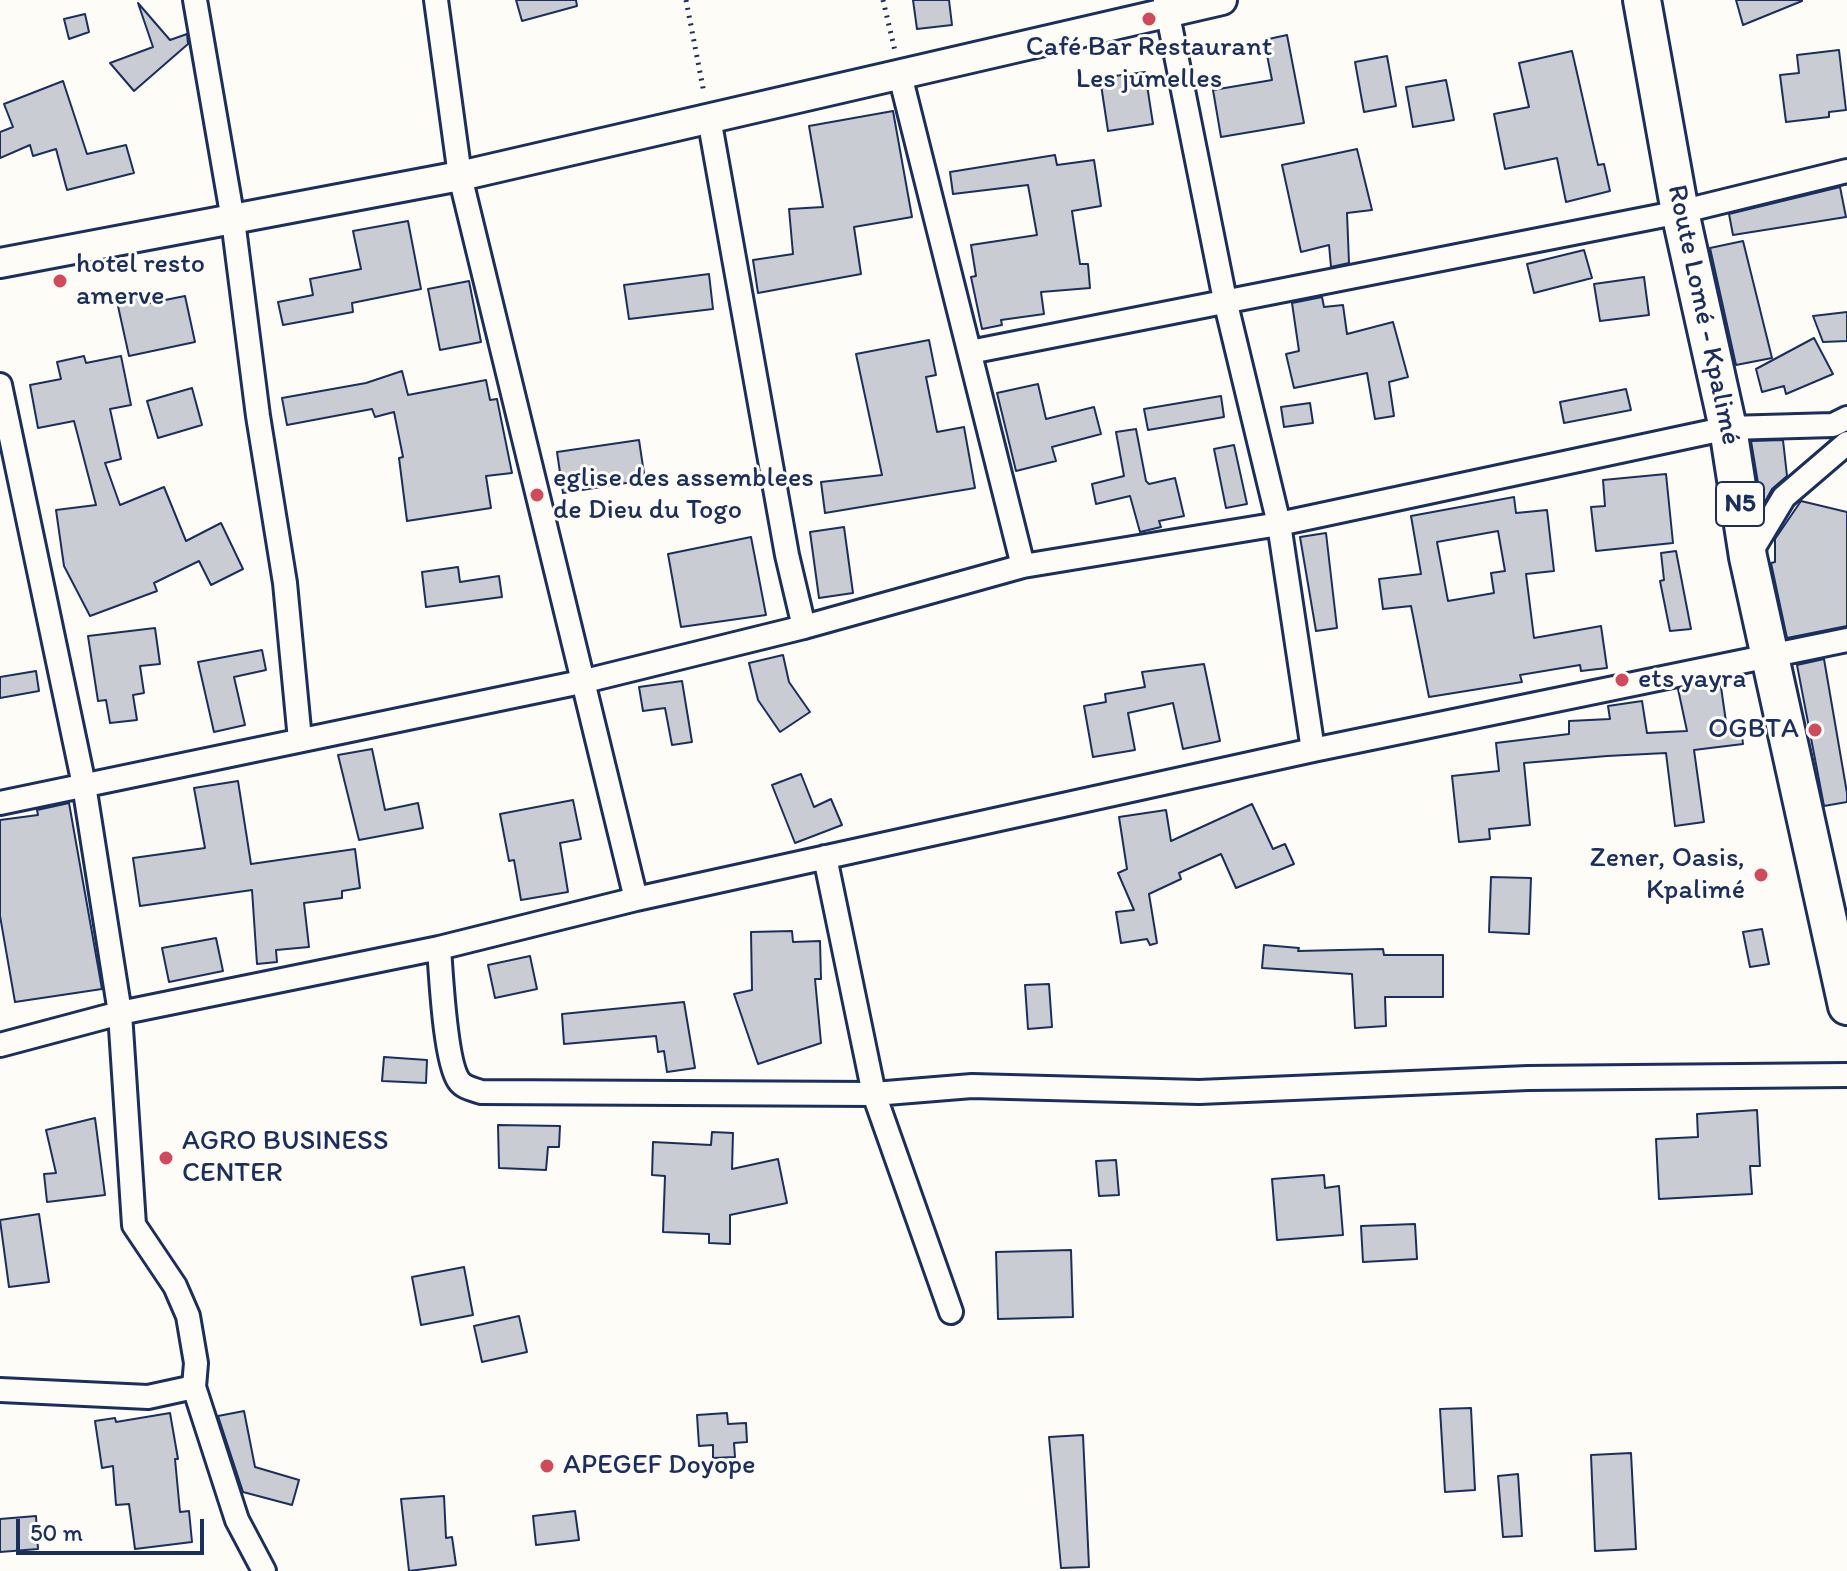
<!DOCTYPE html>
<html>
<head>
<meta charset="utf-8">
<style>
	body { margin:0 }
	#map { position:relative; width:1847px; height:1571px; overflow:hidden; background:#fdfcf7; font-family:Itim,sans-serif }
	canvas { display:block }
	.scale { position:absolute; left:16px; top:1519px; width:188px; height:36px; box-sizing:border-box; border:4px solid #1b2f5e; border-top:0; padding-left:10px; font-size:24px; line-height:28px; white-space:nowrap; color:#1b2f5e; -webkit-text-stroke:6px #fdfcf7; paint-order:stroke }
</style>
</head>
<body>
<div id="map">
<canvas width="1847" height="1571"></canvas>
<div class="scale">50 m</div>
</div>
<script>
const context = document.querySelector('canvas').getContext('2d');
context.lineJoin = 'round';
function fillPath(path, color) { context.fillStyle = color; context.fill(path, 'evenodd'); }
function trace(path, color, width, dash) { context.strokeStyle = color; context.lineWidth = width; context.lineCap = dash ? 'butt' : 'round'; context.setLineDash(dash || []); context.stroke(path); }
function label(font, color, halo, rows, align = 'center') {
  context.font = font + ' Itim,sans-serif'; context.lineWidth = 6; context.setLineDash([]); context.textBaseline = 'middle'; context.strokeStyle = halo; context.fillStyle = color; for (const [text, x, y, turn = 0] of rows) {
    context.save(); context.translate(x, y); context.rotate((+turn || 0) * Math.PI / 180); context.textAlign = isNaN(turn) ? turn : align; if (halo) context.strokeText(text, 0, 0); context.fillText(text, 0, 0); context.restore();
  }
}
const building = new Path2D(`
	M516,0h60l1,6 -55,15z
	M913,0h36l3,25 -35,4z
	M1736,0h66v1l-59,24z
	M138,3l32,37 17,-6 1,10 -54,47 -24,-28 43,-16z
	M85,14l4,18 -20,7 -5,-20z
	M1287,35l17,88 -83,14 -8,-47 59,-10 -8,-40z
	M1839,50l7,60 -17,2v5l-43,5 -6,-47 19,-2 -2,-18z
	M1572,51l26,114 6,-1 6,27 -44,11 -9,-44 -52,11 -11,-55 35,-7 -10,-44z
	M1387,56l9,50 -32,6 -9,-50z
	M1145,72l8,52 -45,7 -8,-53z
	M1446,80l8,40 -41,7 -7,-40z
	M63,81l24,73 39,-9 8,28 -67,17 -11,-41 -23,7 -3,-11 -30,13v-26l13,-5 -9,-23z
	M893,111l19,106 -58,10 7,47 -103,19 -5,-33 40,-6 -4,-45 34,-2 -14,-81z
	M1357,149l15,61 -25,3 2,50 -18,4 -2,-22 -28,7 -19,-87z
	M1055,155l2,10 37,-5 7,46 -29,5 8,53h8l2,24 -49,4 3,22 -43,6 1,5 -20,4 -11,-52 5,-1 -5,-31 66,-10 -9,-50 -75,9 -3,-22z
	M1840,187l6,30 -113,18 -4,-21z
	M408,221l13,68 -69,14 1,9 -70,13 -5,-23 35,-7 -3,-16 51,-10 -8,-38z
	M1743,241l29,117 -36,7 -26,-117z
	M1584,250l8,28 -58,15 -7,-29z
	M709,274l4,35 -84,10 -5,-34z
	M1644,277l5,38 -49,6 -6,-37z
	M469,281l12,61 -41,8 -12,-61z
	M143,291l2,13 40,-8 10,46 -66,14 -13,-59z
	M1322,297l2,10 19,-2 4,29 46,-12 15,55 -19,5 5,34 -19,3 -8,-46 -73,15 -8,-34 13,-3 -7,-48z
	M1847,312v29l-24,1 -10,-26z
	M1814,338l19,36 -47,20 -2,-8 -22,6 -6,-23z
	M929,340l7,35 -10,2 11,55 27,-5 11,61 -150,25 -4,-31 61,-7 -26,-121z
	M84,356l2,7 35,-7 10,49 -21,4 11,50 -16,4 15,42 44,-18 22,54 35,-18 22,46 -32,16 -12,-24 -45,22 3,8 -67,25 -26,-50 -8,-56 40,-5 -22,-84 -36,7 -8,-43 31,-6 -4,-17z
	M402,371l6,24 78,-15 4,20 7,-1 15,74 -26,3 5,32 -84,13 -8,-63 4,-1 -9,-45 -19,5 -3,-8 -85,16 -5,-27 84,-15z
	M1038,384l8,35 48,-12 7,27 -49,13 4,14 -40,10 -19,-78z
	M192,388l10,37 -44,13 -11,-37z
	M1626,389l5,21 -67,13 -4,-21z
	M1221,396l3,21 -76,13 -4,-21z
	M1310,403l3,20 -29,4 -3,-20z
	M1136,429l10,52 3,3 26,-6 9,38 -25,5 2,6 -21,5 -10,-36 -34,8 -4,-20 32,-8 -8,-44z
	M639,440l6,40 -82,13 -6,-41z
	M1783,440l4,36 -15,13 -10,18 -11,-66z
	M1234,445l13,59 -21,4 -12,-59z
	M1666,474l7,69 -77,8 -5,-44 14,-1 -2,-26z
	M1514,497l2,16 31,-3 7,61 -28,3 8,64 67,-12 6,42 -26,3 -1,-6 -60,10 2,7 -93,15 -18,-91 -28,3 -4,-30 42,-5 -10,-58zM1498,531l7,40 -14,2 3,20 -46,8 -11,-59z
	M1801,501l46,11v114l-60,12 -16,-75 4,-1v-23z
	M844,527l9,66 -34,5 -9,-66z
	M1326,533l11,95 -21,3 -16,-94z
	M751,537l15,78 -85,12 -13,-73z
	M1676,551l15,78 -21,2 -10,-50 4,-1 -3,-27z
	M458,567l2,15 39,-6 3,21 -76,10 -4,-35z
	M155,628l5,36 -20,2 4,27 -11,2 4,25 -27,3 -4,-23 -8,1 -10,-65z
	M262,650l4,20 -32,7 11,48 -31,7 -16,-70z
	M783,655l6,27 21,30 -30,20 -22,-32 -9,-37z
	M1824,659l23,134v9l-23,4 -27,-141z
	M1204,664l16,77 -37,8 -10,-46 -45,10 7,37 -42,7 -9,-51 22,-4 -1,-8 40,-7 -3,-15z
	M36,671l3,20 -39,7v-21z
	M1720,680l7,49 14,-1 2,16 -49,6 10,72 -29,4 -9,-73 -59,3 -83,7 6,62 -41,4 1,10 -31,3 -7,-66 47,-5 -3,-28 73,-9v-13l41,-2 -2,-13 34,-5 5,32 40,-2 -9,-42z
	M682,681l10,61 -20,3 -7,-37 -22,3 -4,-24z
	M372,749l13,61 33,-7 5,25 -64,12 -21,-85z
	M801,774l13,33 17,-8 11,26 -47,18 -23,-58z
	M238,781l13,83 104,-15 5,39 -18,3v7l-38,5 5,44 -33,3 1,12 -20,2 -5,-74 -112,16 -7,-48 72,-10 -11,-60z
	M573,800l8,39 -21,4 8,49 -47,8 -7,-40 -5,1 -9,-47z
	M69,803l33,186 -87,13 -15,-86v-96l38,-5 -1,-5z
	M1252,804l21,45 12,-5 9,20 -58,24 -15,-34 -42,19 2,6 -32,15 8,49 -7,2 -3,-6 -26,4 -5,-31 18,-2 -16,-37 9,-4 -8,-52 47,-7 5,31z
	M1491,877l40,1 -2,56 -40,-2z
	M1762,929l7,35 -19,3 -7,-35z
	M792,931l1,11 27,-1 1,38h-6l6,64 -63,21 -24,-70 18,-4 -1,-58z
	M216,938l7,33 -54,11 -7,-34z
	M1264,945l35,3 -1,3 85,-2 1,6h59v42h-58l1,29 -31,2 -3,-54 -90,-6z
	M530,956l7,33 -42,9 -7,-33z
	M1049,984l3,43 -24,2 -3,-44z
	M684,1002l11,66 -28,4 -3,-21 -6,1 -2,-16 -92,8 -2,-30z
	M384,1057l43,3 -1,23 -44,-2z
	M1757,1110l3,56h-10l2,28 -93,5 -3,-60 42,-2 -1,-23z
	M95,1118l10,77 -58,7 -3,-28 12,-1 -10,-43z
	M498,1125l62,1 -1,21h-11l-2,23 -47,-2z
	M712,1132l21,1 -1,36 46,-10 9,44 -57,12v29l-21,-1v-9l-46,-2 2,-56 -13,-1 1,-33 58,3z
	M1116,1160l3,35 -20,1 -3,-35z
	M1324,1175l1,13 14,-2 4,49 -66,5 -5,-61z
	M39,1214l10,68 -40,5 -9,-67z
	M1415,1224l2,35 -54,3 -2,-36z
	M1071,1250l2,67 -75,2 -2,-67z
	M464,1267l9,48 -52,10 -9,-48z
	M519,1316l8,36 -45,10 -8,-36z
	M1471,1408l4,82 -30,2 -5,-83z
	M244,1411l11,56 44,13 -7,25 -49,-13 -25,-76z
	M170,1413l8,46h-3l5,53 9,-1 3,31 -57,7 -6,-45 -13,1 -3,-39 -11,2 -7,-47 20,-3 1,4z
	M727,1413l1,11 18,-1 1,19 -13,1 1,14 -22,1v-13l-14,1 -2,-31z
	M1083,1435l6,132 -28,1 -12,-131z
	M1631,1453l5,96 -41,2 -4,-96z
	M1518,1474l4,62 -19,1 -5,-61z
	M444,1496l2,42 6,-1 4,28 -47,6 -8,-72z
	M575,1511l4,29 -43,5 -3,-29z
	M36,1516l2,33 -38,3v-33z`);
fillPath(building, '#c9ccd3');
trace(building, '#1b2f5e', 2);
const minor = new Path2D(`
	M195,0l38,220 25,196 27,167 15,157
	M436,0l24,176 176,723
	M1165,0l60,300 54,224 34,226
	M900,75l123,491
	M709,118l78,437 17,72
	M970,352l710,-140 167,-41
	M0,385l84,400 36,228 14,212 41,61 13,30 8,47 -2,24 43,133 27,51
	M1748,557l36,-60 63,-54
	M0,803l581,-121 223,-55 219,-61 256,-42 449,-96 105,-3 14,-7
	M825,857l49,237 77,218
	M439,948c2,26 6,114 20,133 5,7 14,8 22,11l393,2 98,-8 227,6 329,-14 319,-3
	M0,1045l120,-32 319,-65 197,-49 677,-149 534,-110
	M0,1390l148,7 46,-10`);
const tertiary = new Path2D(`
	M0,263l460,-87 762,-176`);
const primary = new Path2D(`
	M1642,0l38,212 48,216 20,129 99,449`);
trace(minor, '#1b2f5e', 28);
trace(tertiary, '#1b2f5e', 34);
trace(primary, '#1b2f5e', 42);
trace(new Path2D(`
	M686,0l18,93
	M883,0l12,51`), '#1b2f5e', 5, [2, 6]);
trace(minor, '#fdfcf7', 22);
trace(tertiary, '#fdfcf7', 28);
trace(primary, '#fdfcf7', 36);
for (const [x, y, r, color] of [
	[1149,19,8,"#d1495b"],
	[60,281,8,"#d1495b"],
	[537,495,8,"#d1495b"],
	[1622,680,8,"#d1495b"],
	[1815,730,8,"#d1495b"],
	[1761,875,8,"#d1495b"],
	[166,1158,8,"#d1495b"],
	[547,1466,8,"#d1495b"]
]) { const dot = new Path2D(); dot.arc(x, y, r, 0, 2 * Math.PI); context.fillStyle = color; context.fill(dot); trace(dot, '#fdfcf7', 3); }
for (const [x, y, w] of [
	[1740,504,48]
]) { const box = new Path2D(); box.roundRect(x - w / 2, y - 22, w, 44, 6); context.fillStyle = '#fdfcf7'; context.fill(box); trace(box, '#1b2f5e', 2); }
label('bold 26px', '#1b2f5e', null, [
	["N5",1740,504]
]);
label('28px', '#1b2f5e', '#fdfcf7', [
	["Café Bar Restaurant",1149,48,"center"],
	["Les jumelles",1149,80,"center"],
	["hotel resto",76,265],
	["amerve",76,297],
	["eglise des assemblees",553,479],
	["de Dieu du Togo",553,511],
	["ets yayra",1638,680],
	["OGBTA",1799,730,"right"],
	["Zener, Oasis,",1745,859,"right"],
	["Kpalimé",1745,891,"right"],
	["AGRO BUSINESS",182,1142],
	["CENTER",182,1174],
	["APEGEF Doyope",563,1466]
], 'left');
label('28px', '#1b2f5e', '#fdfcf7', [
	["Route Lomé - Kpalimé",1703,315,78]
]);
</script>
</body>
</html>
